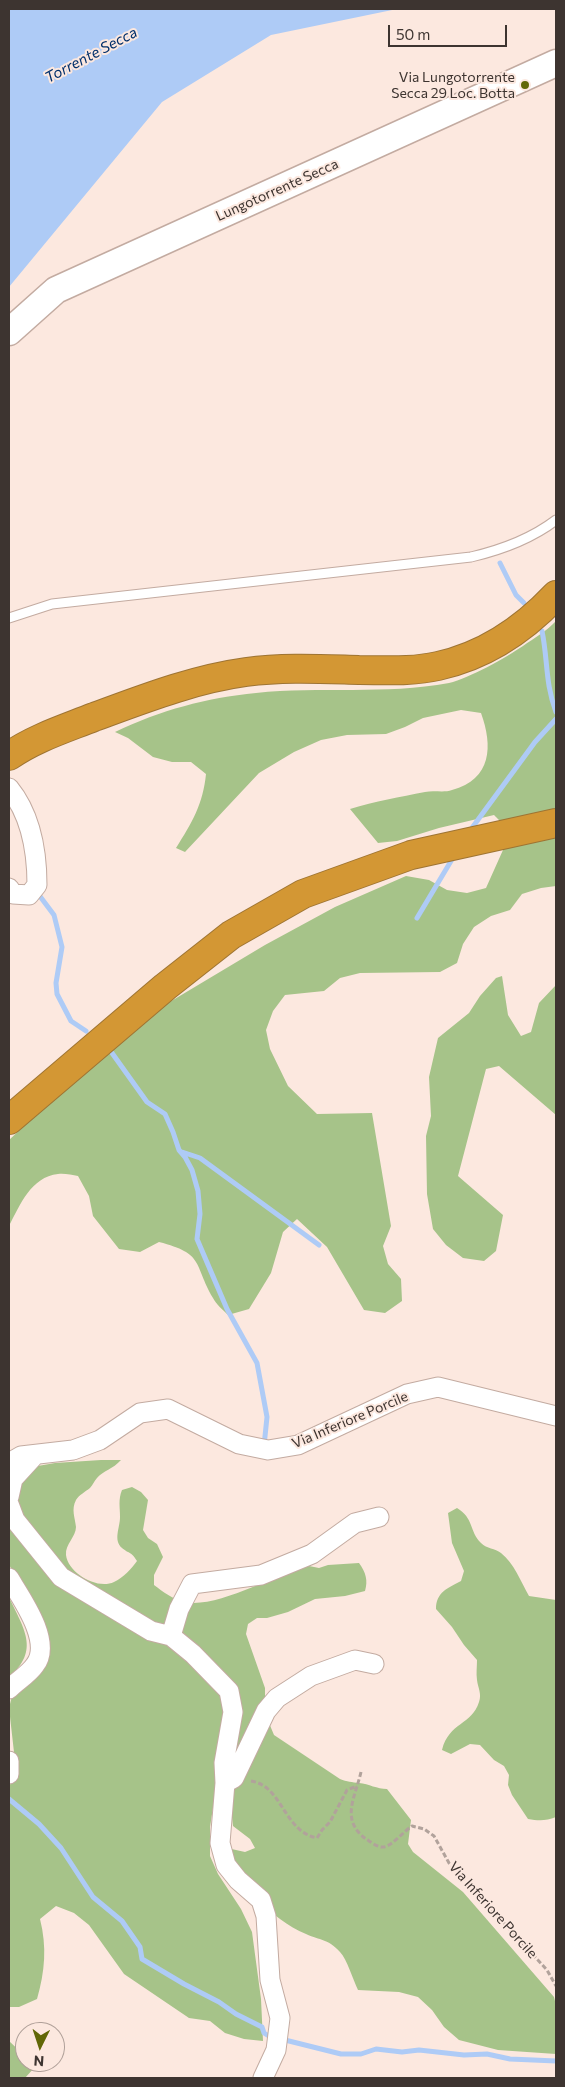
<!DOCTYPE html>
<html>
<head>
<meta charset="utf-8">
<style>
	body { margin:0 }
	#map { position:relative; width:565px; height:2087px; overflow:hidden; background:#fce8df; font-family:Commissioner,sans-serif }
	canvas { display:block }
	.frame { position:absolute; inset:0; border:10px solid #3d3430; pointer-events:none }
	.north { position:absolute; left:15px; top:2022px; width:50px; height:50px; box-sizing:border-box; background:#fce8df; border:1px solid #b0a099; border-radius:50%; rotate:184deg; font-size:14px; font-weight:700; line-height:20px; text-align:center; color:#3d3430 }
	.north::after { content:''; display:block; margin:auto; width:18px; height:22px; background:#616706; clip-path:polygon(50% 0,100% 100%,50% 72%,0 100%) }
	.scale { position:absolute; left:388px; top:25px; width:119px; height:22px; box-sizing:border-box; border:2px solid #3d3430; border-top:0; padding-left:6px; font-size:15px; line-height:18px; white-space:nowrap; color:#3d3430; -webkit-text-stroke:4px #fce8df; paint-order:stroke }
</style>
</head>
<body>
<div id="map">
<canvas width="565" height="2087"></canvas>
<div class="frame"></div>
<div class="north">N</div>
<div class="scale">50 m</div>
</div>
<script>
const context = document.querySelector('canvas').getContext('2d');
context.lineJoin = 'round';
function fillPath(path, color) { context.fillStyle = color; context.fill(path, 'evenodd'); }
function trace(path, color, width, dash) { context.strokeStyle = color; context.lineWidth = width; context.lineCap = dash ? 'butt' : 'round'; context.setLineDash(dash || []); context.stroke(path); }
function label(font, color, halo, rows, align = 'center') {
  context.font = font + ' Commissioner,sans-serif'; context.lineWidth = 4; context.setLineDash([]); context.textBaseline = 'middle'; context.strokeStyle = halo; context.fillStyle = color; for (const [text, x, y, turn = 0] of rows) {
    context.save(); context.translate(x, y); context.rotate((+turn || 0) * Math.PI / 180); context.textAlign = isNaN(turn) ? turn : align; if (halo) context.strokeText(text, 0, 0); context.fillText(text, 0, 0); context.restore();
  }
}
fillPath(new Path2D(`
	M556,621v265l-15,2 -19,6 -12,16 -19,6 -17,11 -11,17 -6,19 -17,9 -80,1 -20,5 -16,13 -39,4 -12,16 -7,19 4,19 18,37 29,28 55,-1 19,113 -8,20 5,18 13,15 1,22 -17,12 -21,-3 -37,-63 -30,-28 -14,13 -12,41 -22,36 -21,6c-5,-5 -12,-11 -15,-17 -20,-35 -8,-44 -54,-56l-19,10 -21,-3 -26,-33 -4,-20 -11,-20c-6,-1 -14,-3 -20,-2 -27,3 -38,31 -49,52v-86l29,-27 130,-110 97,-58 70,-38 71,-31 23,4 18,10 20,3 19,-5 17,-38 6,-20 -15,-15 -55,13 -42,13 -19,2 -28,-34c25,-8 50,-12 75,-17 9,-2 19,1 27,-2 40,-11 41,-44 29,-77l-20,-3 -38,8 -18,9 -19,7 -39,1 -26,5 -27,12 -35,21 -74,79 -9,-4c16,-25 27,-44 30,-74l-15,-12h-19l-19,-5 -25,-19 -13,-6c46,-22 91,-34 141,-39 64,-7 129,2 193,-10 21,-5 56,-25 74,-37 11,-8 24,-15 33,-25z
	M502,976l6,39 13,21 10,-4 8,-29 17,-18v130l-57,-49 -13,3 -28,107 45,39 -7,36 -12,10 -21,-3 -17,-13 -13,-16 -6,-35 -1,-58 5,-20 -2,-39 9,-39 31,-25 11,-17 16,-18z
	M101,1460h20c-8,9 -18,11 -24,18 -3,3 -4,7 -7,10 -5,4 -11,7 -14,12 -5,10 -1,17 0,27 0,10 -11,17 -10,28 2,18 31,35 48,27 9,-4 18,-14 23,-21 -6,-10 -8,-7 -15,-13 -9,-8 -2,-20 -2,-31 0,-10 -2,-17 2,-27l10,-3 9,5 7,8 -5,30 5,8 9,6 6,13 -9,18v10c9,7 19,14 30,17 34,7 90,-28 125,-36l10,2 9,-3 31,-2c7,10 9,17 6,28l-20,5 -30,3 -27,13 -21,6h-10l-9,6 -2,10 19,54v10l-9,16 -19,46 -19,16 -8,51v29l8,18 23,35 11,23 9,67 2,42 -19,-2 -19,-6 -15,-12 -21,-3 -65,-44 -35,-49 -15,-12 -18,-7 -16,13c7,28 5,52 -3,80l-18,8h-10v-217l6,-29 -6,-53 4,-16 26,-22 -18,-87 -12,-18v-76l23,-22 23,-4z
	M457,1508c17,10 12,23 24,35 6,6 14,5 20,10 13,10 20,29 28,43l27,4v217c-10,4 -17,4 -28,2l-16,-24 -4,-10 1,-10 -5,-9 -10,-6 -14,-15 -10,-1 -19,10 -9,-4c7,-28 30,-25 37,-48 3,-8 -1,-14 -2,-22 -1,-7 0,-13 0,-20l-13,-15 -12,-18 -16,-18c0,-17 12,-21 25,-28l3,-10 -12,-28 -4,-30z
	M9,1597c14,31 32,53 0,80z
	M269,1723l5,12 66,44c7,3 12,3 19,4 10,1 18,6 28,6l24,31 -3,24 5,8 50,40 91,105 2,8v49l-58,-4 -39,-10 -15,-13 -12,-17 -14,-13 -19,-5 -41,-2c-5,-10 -11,-31 -18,-38 -13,-14 -19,-11 -34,-18 -36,-15 -65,-50 -79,-86l18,4 10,-4 -5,-9 -17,-13 -2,-18v-19z
	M9,2041l16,15v6h4l5,6 -9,10h-16z`), '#a6c389');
fillPath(new Path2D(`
	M9,9h388l-126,26 -109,67 -153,185z`), '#aecbf6');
trace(new Path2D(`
	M500,563l16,32 8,8
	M542,631c6,29 3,52 14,81
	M469,832l66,-90 21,-23
	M36,891l18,24 8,32 -6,36 1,11 14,27 15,10
	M417,918l37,-62
	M112,1053l35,49 18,12 8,18 6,18 6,7 7,13 6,21 2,23 -3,25 30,70 30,54 10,54 -3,29
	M182,1152l18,6 119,87
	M9,1799l30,25 22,24 32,49 29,24 18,26 2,12 42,25 35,18 17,12 26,13 2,6 8,5
	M281,2039l60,15h20l15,-5 26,3 17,-2 45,5 23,-1 23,5 46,2`), '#aecbf6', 5);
const service = new Path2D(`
	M9,618l43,-14 419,-47c30,-7 60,-18 85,-37`);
const minor = new Path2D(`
	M9,788c22,27 28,63 28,97l-8,10 -16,-1 -4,-6
	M9,1463l12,-7 52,-6 27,-10 40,-27 28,-4 71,35 29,6 30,-5 109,-51 31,-7 118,29
	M9,1497l4,-18 22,-24
	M9,1504l6,16 46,57 90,54 20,5 22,18 36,37 4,21 -9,51 1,20 -5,60 6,22 12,15 23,20 5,16 4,64 10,38 -4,32 -13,28
	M9,1578c12,20 44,64 26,87 -6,9 -18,16 -26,24
	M171,1636l8,-27 13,-25 69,-9 51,-21 43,-31 24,-6
	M9,1761v13
	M225,1783l9,-5 32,-67 11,-13 34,-22 44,-16 19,4`);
const secondary = new Path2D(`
	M9,332l47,-42 500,-227`);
const motorway = new Path2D(`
	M9,756c26,-18 55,-27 85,-39 49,-18 100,-38 152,-45 38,-5 75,-3 113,-2 26,0 53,2 79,-4 46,-10 86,-37 118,-71
	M9,1120l156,-133 66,-52 72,-41 108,-39 145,-32`);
trace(service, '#c3aba1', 11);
trace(minor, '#c3aba1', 21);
trace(secondary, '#c3aba1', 29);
trace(motorway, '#9e7433', 30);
trace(new Path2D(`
	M361,1772c-6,26 -21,48 5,67 5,3 12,9 18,8 9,-2 20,-16 28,-21l12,3 10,7 15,27 98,107 9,16
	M251,1781c32,5 32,50 66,57l5,-8 8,-8 17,-32 10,-4`), '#b1a29b', 3, [5, 2.5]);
trace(service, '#fff', 9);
trace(minor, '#fff', 19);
trace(secondary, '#fff', 26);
trace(motorway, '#d39734', 28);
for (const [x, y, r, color] of [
	[525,85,5,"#616706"]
]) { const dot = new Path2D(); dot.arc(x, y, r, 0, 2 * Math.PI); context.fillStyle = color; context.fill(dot); trace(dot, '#fce8df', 2); }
label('14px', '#3d3430', '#fce8df', [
	["Via Lungotorrente",515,77],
	["Secca 29 Loc. Botta",515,93]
], 'right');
label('14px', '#3d3430', '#fce8df', [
	["Lungotorrente Secca",277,190,-24],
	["Via Inferiore Porcile",350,1420,-23],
	["Via Inferiore Porcile",493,1910,48]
]);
label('italic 15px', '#012f6b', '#fce8df', [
	["Torrente Secca",91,55,-28]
]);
</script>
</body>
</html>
